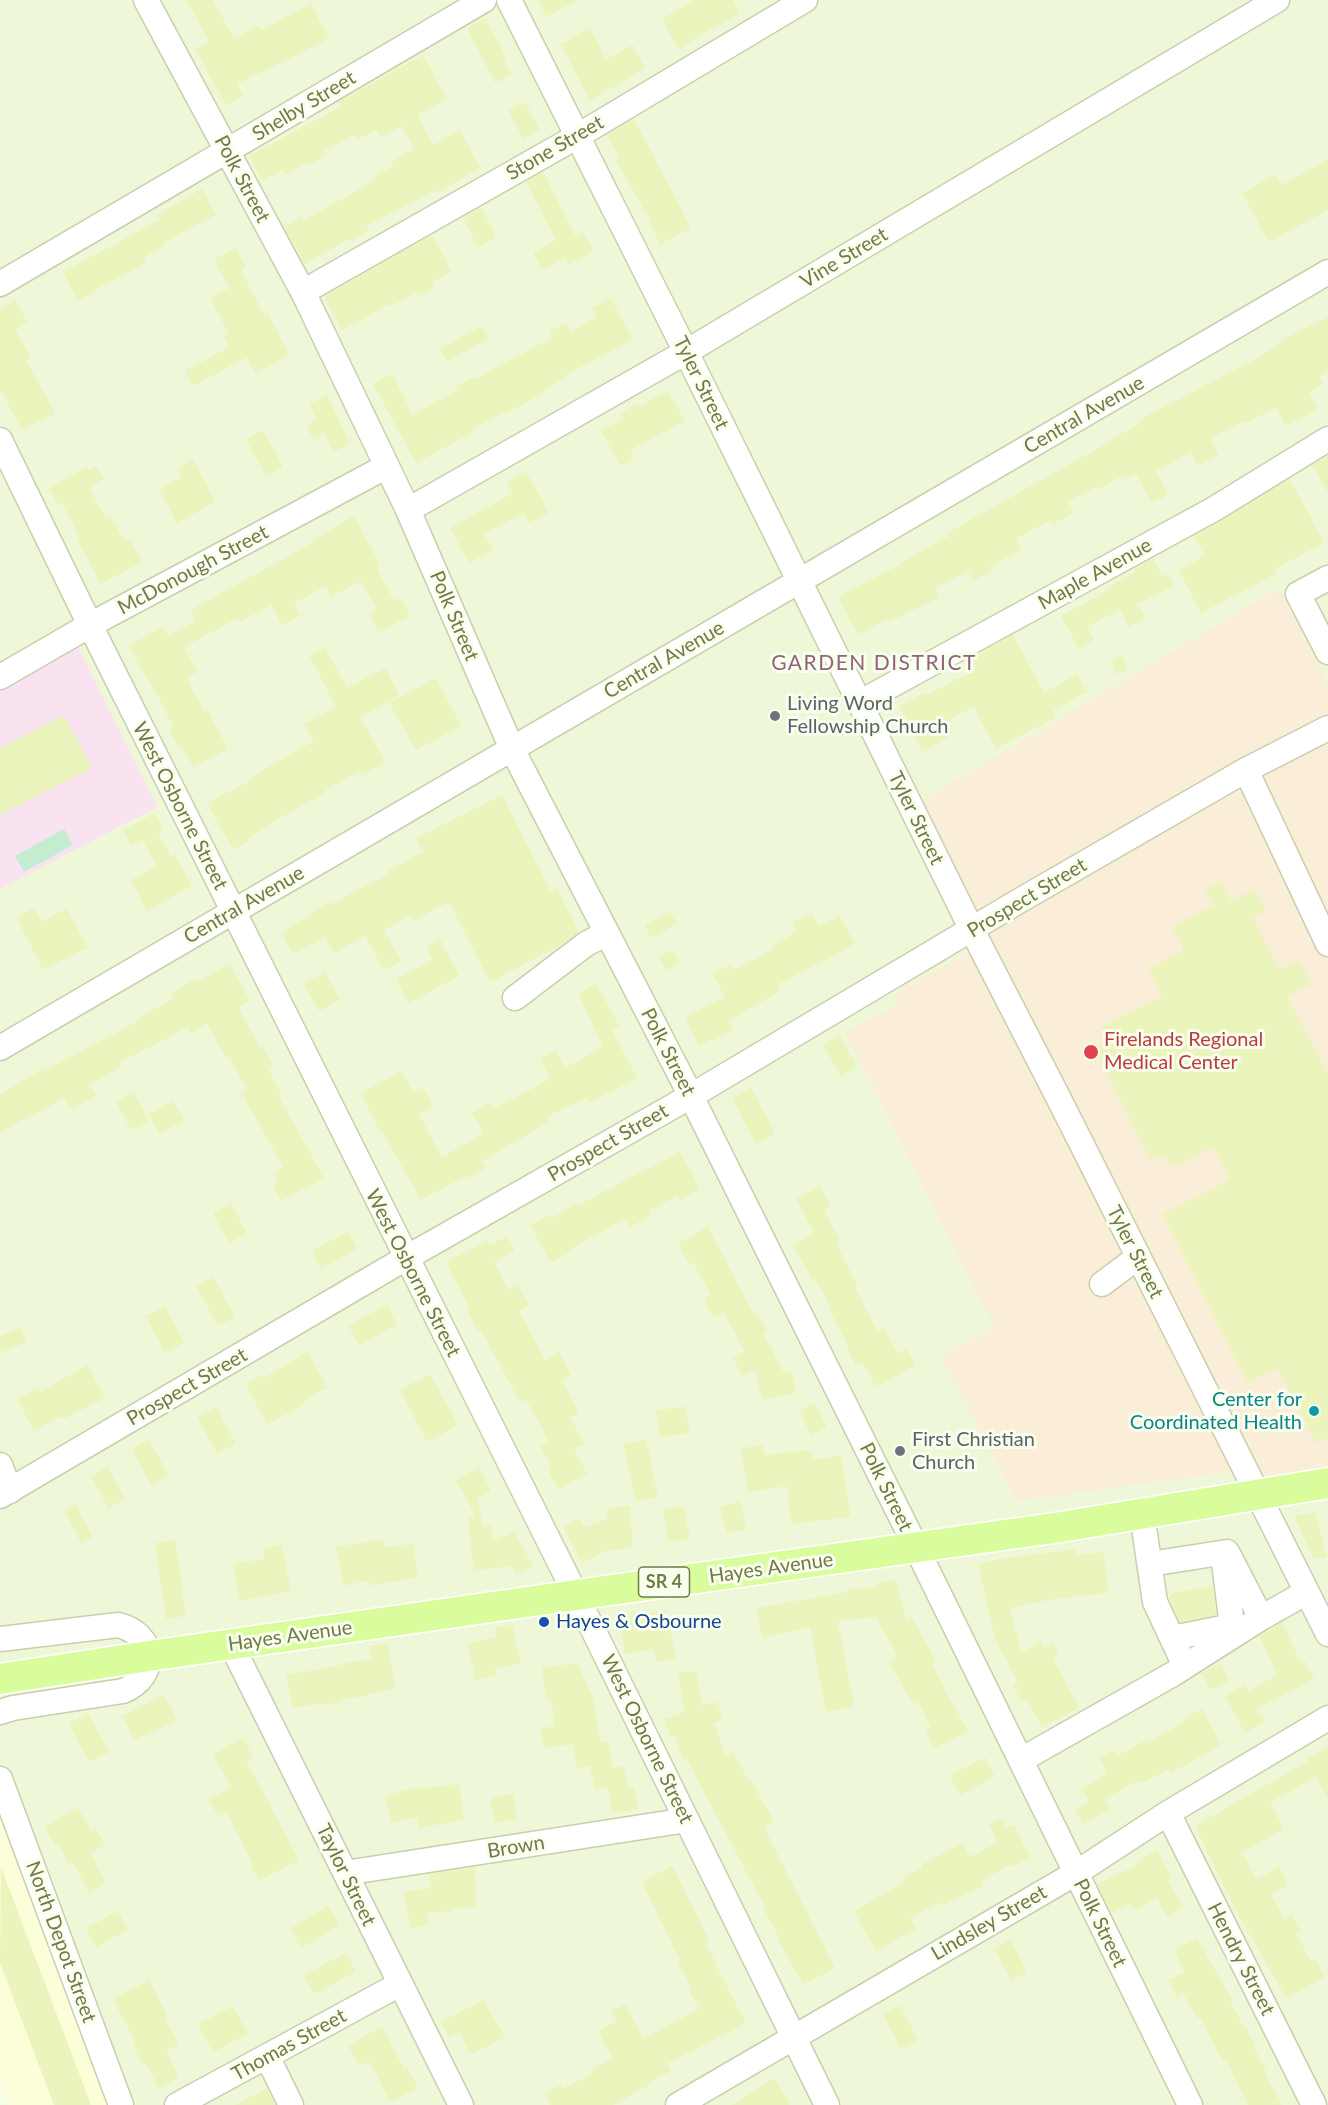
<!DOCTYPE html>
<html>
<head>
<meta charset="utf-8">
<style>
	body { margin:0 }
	canvas { display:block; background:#f5fde6 }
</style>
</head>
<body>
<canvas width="1328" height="2105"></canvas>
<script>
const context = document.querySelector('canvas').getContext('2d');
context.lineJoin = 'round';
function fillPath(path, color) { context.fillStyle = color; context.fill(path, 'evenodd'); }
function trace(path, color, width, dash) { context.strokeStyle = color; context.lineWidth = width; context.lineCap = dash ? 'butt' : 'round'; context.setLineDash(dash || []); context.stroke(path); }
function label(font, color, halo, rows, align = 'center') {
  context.font = font + ' Lato,sans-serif'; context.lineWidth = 6; context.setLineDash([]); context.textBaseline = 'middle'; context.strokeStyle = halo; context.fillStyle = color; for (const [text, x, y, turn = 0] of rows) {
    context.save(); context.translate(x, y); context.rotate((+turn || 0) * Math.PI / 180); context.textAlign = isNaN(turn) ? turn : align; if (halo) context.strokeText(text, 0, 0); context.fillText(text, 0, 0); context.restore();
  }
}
fillPath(new Path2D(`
	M0,0h1328v2105h-1209l-119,-312z`), '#eef7d7');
fillPath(new Path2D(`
	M0,1790l125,315h-116l-9,-23z`), '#fcfeda');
fillPath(new Path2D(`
	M78,646l79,161 -157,82v-198z`), '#fae3f1');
fillPath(new Path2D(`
	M1279,588l49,94v785l-59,9 -17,-7 -236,32 -75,-146 54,-28 -151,-295 54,-27 -4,-11 92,-51 -70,-139z`), '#fbeed9');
fillPath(new Path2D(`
	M64,829l9,16 -49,27 -9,-16z`), '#c4ecd1');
fillPath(new Path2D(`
	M187,0h26l21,39 24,-13 3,4 50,-26 18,35 -92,45 7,12 -18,9 -31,-56 14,-7z
	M538,0h40l-32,17z
	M695,0h38l7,14 -46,24 1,2 -17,9 -16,-30z
	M485,18l21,39 -3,1 9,16 -17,9 -28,-55z
	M590,28l16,31 27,-14 12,23 -55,33 -29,-57z
	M423,55l24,44 -30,16 16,30 27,-15 20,38 -43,25 -1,-3 -70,36 3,5 -19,10 -1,-2 -45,25 -20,-38 18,-9 1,4 73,-41 -2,-4 20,-10 -3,-5 23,-12 -12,-23 -22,11 -4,-7 -19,10 -3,-5 -30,16 2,5 -18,9 -1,-2 -22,12 -2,-5 -21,11 -13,-25 91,-49 -2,-5z
	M525,102l15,28 -17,9 -15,-29z
	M634,119l57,109 -31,16 -12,-23 2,-1 -35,-61 4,-2 -12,-22z
	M1328,160v50l-59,32 -27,-49 33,-18 6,10z
	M543,172l33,65 8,-4 10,18 -26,14 -3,-7 -22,12 -10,-17 23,-13 -30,-58z
	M202,189l14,26 -52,27 2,3 -23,13 3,5 -50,26 1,2 -19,10 -15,-29 97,-52 -3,-5z
	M481,207l15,30 -18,10 -15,-29z
	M432,235l20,37 -20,10 3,5 -17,9 -2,-3 -25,13 -1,-2 -48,26 -18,-34z
	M235,248l11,19 -5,3 23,45 4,-2 21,42 -34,18 -8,-16 -54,29 -8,-15 44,-24 -5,-11 5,-2 -19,-36 19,-10 -15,-29z
	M611,298l22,42 -68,35 1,3 -23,12 2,2 -40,22 -1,-2 -32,17 2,3 -58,31 -43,-79 19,-10 21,41 45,-25 -2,-3 18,-10 1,2 77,-41 -3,-6 17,-9 5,8 26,-14 -5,-9z
	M15,300l12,22 -12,7 16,29 -5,2 29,53 -33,17 -22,-41v-80z
	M1328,317v54l-9,5 5,8 -15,8 9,17 -32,17 -10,-19 -29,16 -2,-3 -35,19 9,16 -21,11 -7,-14 -35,19 12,24 -17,8 -14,-29 -11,5 -2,-4 -26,14 -2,-2 -28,15 6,11 -21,11 -2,-4 -35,19 5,11 -31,16 3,5 -20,10 -5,-10 -33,17 5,9 -51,25 -2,-3 -29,16 -20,-38 61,-32 -1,-1 51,-28 -2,-3 166,-93 -1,-2 29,-14 -2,-4 109,-57 31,-18 -1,-3z
	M482,326l6,13 -41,22 -7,-12z
	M668,391l17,30 -55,29 4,8 -14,8 -19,-36 22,-11 -3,-6 18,-10 1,3z
	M327,395l23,49 -17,8 -9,-18 -11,5 -7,-14 11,-5 -8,-16z
	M263,430l20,37 -17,9 -20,-37z
	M1328,456v37l-15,-28z
	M193,459l22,43 -38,21 -18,-34 23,-12 -5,-9z
	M96,466l8,13 -15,9 17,31 4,-3 15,26 5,-3 12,23 -41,22 -24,-45 3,-1 -18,-35 -4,2 -9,-17 38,-21 1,3z
	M526,472l23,41 -20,10 -5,-10 -40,21 9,16 -24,13 -19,-35 63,-35 -6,-11z
	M1290,479l34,64 -48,25 2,5 -77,40 -22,-43 26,-14 -11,-20z
	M354,516l26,49 -4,2 18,34 6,-3 10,18 -32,16 -9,-17 8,-5 -16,-29 -30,16 -5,-11 -32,17 6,13 -18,9 -11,-20 -31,17 -2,-4 -54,29 13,25 -11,6 18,33 3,-2 21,40 -35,18 -12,-22 -3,1 -9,-17 4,-2 -13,-27 -32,-54 35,-19 5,9 28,-15 -5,-11 123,-68 -1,-2z
	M1153,559l9,17 7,-3 6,12 -37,19 8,14 -17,9 -9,-18 -33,18 7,13 -15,8 -18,-32 48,-26 -1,-3 28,-15 -2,-3z
	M1013,635l31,58 33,-19 10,18 -34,18 3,7 -60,32 -22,-42 -34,17 8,14 -26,13 -23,-45 26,-14 2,3 50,-26 -6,-11z
	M325,647l22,41 38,-20 14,28 -38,21 24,46 -23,12 -2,-4 -35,19 1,2 -58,33 1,1 -21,12 1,3 -16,9 -26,-47 46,-23 -2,-3 63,-36 -10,-17 32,-17 -27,-52z
	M1121,656l7,13 -12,6 -6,-13z
	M436,678l25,48 -45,24 -27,-47z
	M64,715l28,53 -92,47v-67z
	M502,795l49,97 6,-3 22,43 -18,13 -71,37 -41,-80 -35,18 -3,-5 -27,15 17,31 -17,9 -19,-34 -31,17 -9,-16 -32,17 -12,-22 32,-18 -1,-2 16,-9 1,2 60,-31 -1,-3 35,-19 -7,-14z
	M155,813l8,16 -5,3 13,25 4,-2 17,31 -45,25 -16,-31 25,-13v-2l-13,-25 -12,6 -8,-16z
	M1221,881l10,20 24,-12 11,22 -13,7 26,52 20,-10 12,24 -24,12 41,79v362l-12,6 -38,-75 -31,15 -85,-169 68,-34 -17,-33 -42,21 -7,-13 -13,6 -57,-113 14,-8 -7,-13 61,-31 -14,-27 36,-19 -12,-23 41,-22 -8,-16z
	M34,908l7,14 26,-14 20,40 -44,22 -27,-53z
	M670,912l7,12 -26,14 -6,-13z
	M812,913l7,13 21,-10 15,28 -78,41 3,6 -51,30 4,9 -34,16 -14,-29 40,-20 -12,-23 18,-10 3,6 40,-21 -2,-3 25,-14 -4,-9z
	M440,939l19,37 -50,27 -13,-24 37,-19 -7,-13z
	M672,950l7,13 -13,8 -7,-14z
	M230,964l20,37 -12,6 22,41 3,-2 11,21 -5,3 12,23 -3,2 46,83 -43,23 -8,-15 5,-3 -5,-10 10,-6 -42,-75 5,-3 -17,-33 -3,2 -19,-34 -16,9 -3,-6 -69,36 2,4 -31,17 6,12 -25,13 -6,-11 -65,34v-38l45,-26 1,2 98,-52h-6l35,-19 -3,-6 26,-14 1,3z
	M325,972l15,28 -21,11 -15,-28z
	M596,983l23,43 -7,4 25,48 -48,25 -3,-5 -40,19 3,5 -67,39 4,7 -19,10 -1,-2 -45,24 -38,-67 -2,1 -20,-41 41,-22 11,21 10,-5 10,20 -14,7 23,43 42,-23 -12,-22 20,-10 3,6 55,-29 -10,-21 16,-7 9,17 38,-21 -25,-54z
	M840,1035l17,32 -17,9 -17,-32z
	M751,1088l24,45 -19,11 -24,-46z
	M134,1092l15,29 -18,9 -15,-28z
	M173,1101l11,20 -25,13 -10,-20z
	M680,1152l20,37 -20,11 -2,-5 -29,16 2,4 -21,12 -5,-9 -56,32 1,2 -19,11 -21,-38 20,-10 2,3 25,-15 1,2z
	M820,1186l11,20 -7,4 16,31 -4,2 22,44 -3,1 23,44 6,-4 14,26 9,-5 9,16 -40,22 -14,-25 -6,4 -9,-18 2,-1 -20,-38 2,-1 -14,-27 -3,1 -21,-37 21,-12 -18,-34z
	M231,1204l16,29 -18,10 -16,-30z
	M708,1227l46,88 3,-2 10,18 -4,2 21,40 8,-2 4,22 -34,7 -7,-31 -13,7 -9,-18 12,-6 -21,-39 -10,5 -10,-19 7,-4 -18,-33 -4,2 -11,-21z
	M348,1231l9,18 -36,19 -9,-17z
	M507,1236l8,15 -21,11 14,28 10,-6 11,21 -10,6 26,49 14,-8 12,23 -9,5 17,33 -9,4 15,27 -11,5 13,25 -29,15 -10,-19 4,-2 -12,-22 9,-5 -23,-42 -6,3 -39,-72 -3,1 -11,-21 3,-1 -24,-47 42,-21 1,4z
	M213,1277l22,40 -17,9 -22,-40z
	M387,1305l10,20 -38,20 -11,-20z
	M165,1306l19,37 -19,10 -19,-37z
	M21,1327l6,15 -27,11v-17z
	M308,1352l19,36 -23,12 2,3 -39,22 -21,-41 16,-9 2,3z
	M87,1365l18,33 -42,21 -2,-3 -27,15 -17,-32 21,-11 2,4z
	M430,1374l28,51 -31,17 -27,-52z
	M814,1403l13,24 -16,8 -12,-24z
	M685,1406l5,27 -30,4 -4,-26z
	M216,1407l20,37 -19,10 -20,-37z
	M149,1439l20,37 -18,9 -19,-36z
	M646,1439l12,58 -22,5 -13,-58z
	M763,1445l1,10 47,-5 1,10 29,-5 10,62 -60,7 -4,-38 -39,6 -7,-44z
	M108,1467l17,32 -17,9 -17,-32z
	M479,1468l12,23 -13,7 4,27 9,-1 2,18 21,-11 19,35 -17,9 -5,-9 -37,5 -6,-53 8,-1 -20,-37z
	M740,1501l7,28 -20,5 -7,-27z
	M75,1504l18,33 -12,6 -17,-33z
	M630,1506l3,42 -26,2 -25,13 -19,-36 16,-9 5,9 23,-8v-11z
	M684,1506l6,33 -21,3 -6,-33z
	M1315,1512l12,45 -13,2 -20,-43z
	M383,1539l1,8 29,-3 5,33 -48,9 -1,-6 -25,6 -8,-39z
	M175,1540l11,76 -20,3 -11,-76z
	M282,1545l9,46 -51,10 -7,-37 31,-5 -1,-9z
	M1076,1549l1,6 27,-3 4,41 -45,5v-1l-53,11 11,45 20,-11 3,6 9,-5 6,11 -6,4 26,50 -37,19 -16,-29 -5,3 -8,-16 5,-3 -23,-43 -17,-75 21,-5z
	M896,1579l10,42 6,-4 24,45 -4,2 12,24 24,43 -33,17 -10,-18 6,-3 -13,-26 -5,3 -24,-42 9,-5 -22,-40 -38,4 16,85 -28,6 -16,-85 -48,11 -6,-30 92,-16v-3l28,-2 -1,-3z
	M1213,1586l3,29 -36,7 -9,-19 -1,-10z
	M666,1610l10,48 -20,4 -3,-13 -28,5 -7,-39 23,-4 1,4z
	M1282,1622l19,41 4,-2 9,18 -57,30 8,13 -20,11 -20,-37 20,-11 3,6 30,-16 -19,-39z
	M512,1624l9,39 -27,7 2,6 -21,4 -7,-37 29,-6 -2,-9z
	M388,1643l7,46 -28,5v2l-26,3 1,3 -20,3v-2l-29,5 -7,-33 56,-10v-2l29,-4 -2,-13z
	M577,1663l15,33 9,46 7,-1 5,27 11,-2 4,22 6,-1 4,22 -25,5 -5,-26 -13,2 -5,-24 -13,2 -4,-24 -29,4 -3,-20 14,-2 -4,-28 -5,1 -4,-31z
	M1221,1663l8,18 -19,9 -8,-17z
	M696,1671l6,35 15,-5 6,18 -9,4 12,33 7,-4 16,30 2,-1 23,40 -10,6 71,141 -32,17 -26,-47 2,-1 -15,-27 2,-1 -80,-151 -3,2 -8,-24 -4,1 -7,-18 20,-7 -6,-39z
	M164,1695l13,25 -42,20 -13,-24z
	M1202,1709l19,36 -50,28 -2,-4 -30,15 -1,-3 -34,18 6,11 -27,14 -8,-15 14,-7 -7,-14 26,-14 -9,-16 16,-8 3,5 27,-14 1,2 39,-21 -1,-3z
	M88,1713l21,39 -20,10 -20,-38z
	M243,1738l10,19 -7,3 53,100 -40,21 -9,-16 3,-1 -27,-53 -8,5 -10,-17 23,-12 -18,-33z
	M1328,1747v53l-12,-23 -46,25 14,27 -42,23 14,27 23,-12 9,18 -17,9 14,26 7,-4 9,16 -5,2 15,27 4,-2 10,18 -39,21 -49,-86 -42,-86 113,-65 -1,-3z
	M985,1757l10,20 -35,18 -10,-19z
	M459,1784l5,36 -45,8 -3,-11 -24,6 -7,-27 33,-9v2z
	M513,1794l4,25 -22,4 -5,-25z
	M78,1808l13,23 5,-2 9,16 -15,8 16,30 -17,9 -16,-30 -4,2 -11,-21 -3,2 -10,-19z
	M1002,1818l5,10 7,-3 16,33 -19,9 -1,-2 -28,15 2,5 -18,9 -23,11 -2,-3 -31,16 6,11 -40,22 -22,-40 50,-29 -2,-4 21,-11 -2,-2 41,-22 8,14 28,-15 -9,-18z
	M1157,1850l15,28 -4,2 15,28 -16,9 -10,-19 -22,12 -4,-7 -19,10 -15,-29 42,-20 -2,-3z
	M672,1866l37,74 -4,2 13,25h-1l29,56 -79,41 4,7 -23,12 2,2 -37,20h-62l-6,-12 16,-8 2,4 29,-15 -2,-4 23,-12 -15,-27 19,-10 -6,-10 14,-7 18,35 56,-30 -10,-19 3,-1 -14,-27 2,-2 -38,-78z
	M1,1867l90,238h-37l-54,-142z
	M475,1867l1,40 -25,1v3l-24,2 2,12 -18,3 -7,-36 27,-4 -2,-14z
	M328,1905l12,20 -39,23 -11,-19z
	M118,1911l10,19 -32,17 -10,-19z
	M1197,1938l35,62 -2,1 15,28 1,-1 9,17 -2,1 13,24 -2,1 18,34h-34l-22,-45 -3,2 -23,-45 -3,2 -14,-26 -6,4 -8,-17 16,-8 -11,-22z
	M1010,1939l17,33 -16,8 -17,-32z
	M346,1953l10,19 -42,22 -10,-19z
	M149,1980l19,38 -3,1 14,25 -13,7 13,26 -20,11 -14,-26 -2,2 -10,-18 3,-2 -23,-45z
	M483,2000l22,37 -34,18 -12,-23 -10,5 -8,-15z
	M900,2005l18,35 -17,9 -18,-35z
	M233,2006l15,28 -35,18 -15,-28z
	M382,2027l22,42 3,-2 11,21 -27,14 -22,-41 -10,5 -11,-21z
	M775,2078l15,27h-59l26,-15 -1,-2z
	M267,2088l8,17h-40z`), '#ecf4bd');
const minor = new Path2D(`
	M146,0l157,292 105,218 104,239 179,347 225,451 274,558
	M509,0l177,352 286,578 86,167 270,537
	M0,284l484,-284
	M303,292l273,-155 229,-137
	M0,440l90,185 486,970 251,510
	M408,510l278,-158 591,-352
	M1328,578l-30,16 30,58
	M0,677l90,-52 297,-159
	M859,703l355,-194 114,-70
	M1246,770l82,174
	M515,998l71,-54 21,-11
	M0,1048l1328,-776
	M1102,1284l36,-27
	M0,1465l10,26
	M0,1496l406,-238 285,-162 328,-195 227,-131 82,-42
	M1142,1514l13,88 30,64
	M1150,1564l77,-12 34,66
	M1172,1638l60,-12 -9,-71
	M0,1639l118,-14c38,9 41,51 5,66l-110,17 -13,4
	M231,1644l230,461
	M1021,1760l152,-86 88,-56 46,-26
	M0,1779l121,326
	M1168,1813l146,292
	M345,1873l342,-53
	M267,2056l24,49
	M177,2105l223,-121
	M678,2105l398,-232 92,-60 160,-95`);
const major = new Path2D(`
	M0,1679l149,-23 427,-61 485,-68 267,-44`);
trace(minor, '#c9cfac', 27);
trace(major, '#fff', 33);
trace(minor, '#fff', 24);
trace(major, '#d9fd9d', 30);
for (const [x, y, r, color] of [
	[775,716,6,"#6b7280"],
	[1091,1052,8,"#e0444e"],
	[1314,1411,6,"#0f9aa8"],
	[900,1451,6,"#6b7280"],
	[544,1622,6,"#1a4fb4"]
]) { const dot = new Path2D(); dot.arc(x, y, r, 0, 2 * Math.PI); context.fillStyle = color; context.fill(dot); trace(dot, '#f9ffed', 2); }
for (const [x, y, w] of [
	[664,1582,51]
]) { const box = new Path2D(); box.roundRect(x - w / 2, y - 15, w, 30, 4.5); context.fillStyle = '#f9ffed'; context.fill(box); trace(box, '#73784a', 1.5); }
label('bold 18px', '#73784a', null, [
	["SR 4",664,1582]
]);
label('20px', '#73784a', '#f9ffed', [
	["Shelby Street",304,106,-31],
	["Stone Street",555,148,-30],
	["Polk Street",242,179,62],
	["Vine Street",844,258,-31],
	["Tyler Street",701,383,64],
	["Central Avenue",1084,415,-30],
	["McDonough Street",193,570,-28],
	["Maple Avenue",1095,574,-29],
	["Polk Street",454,616,67],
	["Central Avenue",664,660,-30],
	["West Osborne Street",180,806,63],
	["Tyler Street",916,818,64],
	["Prospect Street",1027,898,-31],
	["Central Avenue",244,905,-30],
	["Polk Street",668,1052,63],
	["Prospect Street",608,1143,-30],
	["Tyler Street",1135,1252,63],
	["West Osborne Street",413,1273,63],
	["Prospect Street",187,1387,-30],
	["Polk Street",886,1487,64],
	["Hayes Avenue",771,1568,-8],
	["Hayes Avenue",290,1636,-8],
	["West Osborne Street",647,1739,64],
	["Brown",516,1847,-9],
	["Taylor Street",346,1875,64],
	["Lindsley Street",989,1923,-30],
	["Polk Street",1100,1923,64],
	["North Depot Street",61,1942,70],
	["Hendry Street",1241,1959,63],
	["Thomas Street",289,2045,-29]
]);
label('20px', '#5b616d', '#f9ffed', [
	["Living Word",787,704],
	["Fellowship Church",787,727],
	["First Christian",912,1440],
	["Church",912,1463]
], 'left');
label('20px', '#be3a42', '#f9ffed', [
	["Firelands Regional",1104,1040],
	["Medical Center",1104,1063]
], 'left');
label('20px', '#0d838f', '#f9ffed', [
	["Center for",1302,1400],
	["Coordinated Health",1302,1423]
], 'right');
label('20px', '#164399', '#f9ffed', [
	["Hayes & Osbourne",556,1622]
], 'left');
context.letterSpacing = '1.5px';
label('21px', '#94617f', '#f9ffed', [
	["GARDEN DISTRICT",874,663]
]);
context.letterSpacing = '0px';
</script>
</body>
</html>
